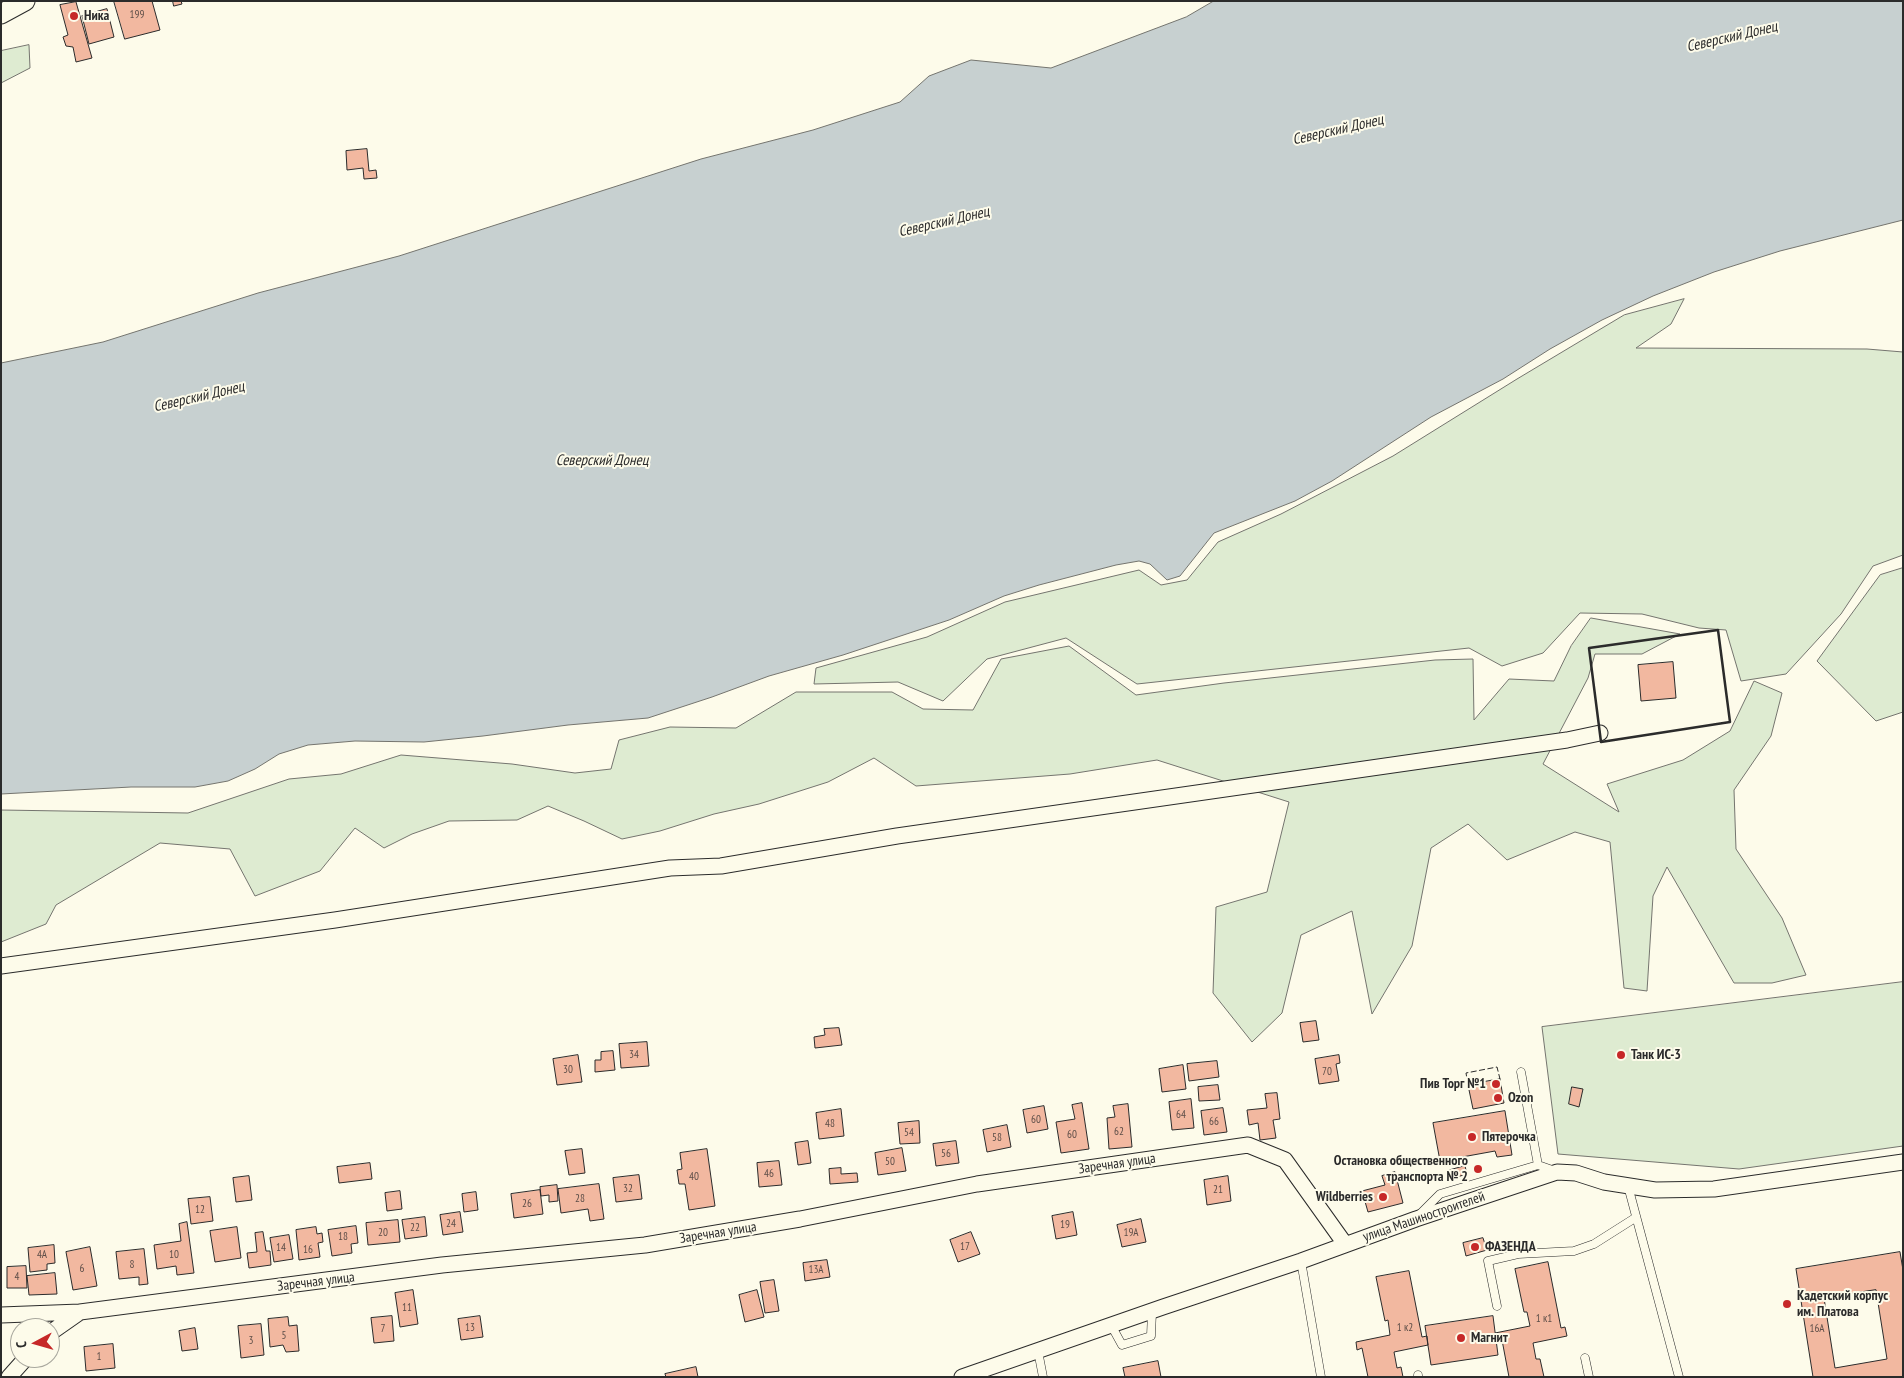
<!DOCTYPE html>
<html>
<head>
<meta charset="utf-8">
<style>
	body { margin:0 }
	#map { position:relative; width:1904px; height:1378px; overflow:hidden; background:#fdfbea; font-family:"PT Sans Narrow",sans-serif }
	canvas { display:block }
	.frame { position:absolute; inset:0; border:2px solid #2b2b2b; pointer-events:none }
	.north { position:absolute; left:10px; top:1318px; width:50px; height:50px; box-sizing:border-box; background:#fdfbea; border:1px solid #a9a89e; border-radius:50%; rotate:264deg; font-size:14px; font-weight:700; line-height:20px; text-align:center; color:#2b2b2b }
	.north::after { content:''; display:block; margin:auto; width:18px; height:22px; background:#c62828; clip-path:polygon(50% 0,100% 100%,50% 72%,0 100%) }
</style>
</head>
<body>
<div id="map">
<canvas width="1904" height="1378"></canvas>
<div class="frame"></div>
<div class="north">С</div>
</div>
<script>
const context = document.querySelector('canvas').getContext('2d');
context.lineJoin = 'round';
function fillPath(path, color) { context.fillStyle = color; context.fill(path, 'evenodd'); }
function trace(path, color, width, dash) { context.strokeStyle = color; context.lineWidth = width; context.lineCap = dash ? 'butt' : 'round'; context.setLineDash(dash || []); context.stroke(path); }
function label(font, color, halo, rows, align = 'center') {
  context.font = font + ' "PT Sans Narrow",sans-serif'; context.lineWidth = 4; context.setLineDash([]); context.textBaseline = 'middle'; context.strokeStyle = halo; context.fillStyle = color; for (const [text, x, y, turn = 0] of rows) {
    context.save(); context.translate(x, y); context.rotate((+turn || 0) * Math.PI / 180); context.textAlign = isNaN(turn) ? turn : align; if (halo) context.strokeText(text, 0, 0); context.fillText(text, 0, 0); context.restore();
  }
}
const green = new Path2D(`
	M29,45l1,23 -29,15v-32z
	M1684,299l-13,25 -35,24 231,1 36,3v203l-30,11 -32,48 -55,60 -45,7 -15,-51 -27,-2 -57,-14 -62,-1 -37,40 -41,13 -33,-18 -332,36 -71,-46 -79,21 -44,42 -45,-19 -84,2 2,-16 111,-31 78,-35 134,-32 22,15 26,-5 31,-38 63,-28 112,-58 124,-77 107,-64z
	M1903,568v144l-27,9 -59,-60 63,-86z
	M1591,618l89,16 -38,20h-47l-7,24 -45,86 76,48 -12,-28 76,-24 47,-29 24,-50 28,12 -11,43 -37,54 2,59 46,69 24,57 -34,8h-38l-67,-116 -14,29 -6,95 -23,-3 -14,-146 -35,-10 -68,28 -39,-36 -37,24 -19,98 -40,68 -20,-103 -51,24 -19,78 -30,29 -39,-49 3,-86 51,-15 22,-90 -132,-42 -87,14 -154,12 -42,-28 -46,24 -69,22 -45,10 -54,17 -38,8 -38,-18 -36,-15 -31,14 -68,1 -37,13 -28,14 -29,-20 -35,43 -65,25 -25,-47 -70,-6 -104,62 -10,19 -45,18v-132l187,3 101,-34 52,-5 60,-19 111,9 63,9 36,-4 8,-29 51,-13 66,1 60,-36h96l31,17 50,1 28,-51 68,-13 67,49 88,-12 211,-23 38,-1 1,61 35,-41 45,2 17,-35z
	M1903,982v164l-164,23 -181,-15 -16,-127z`);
fillPath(green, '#deebd1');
trace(green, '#74746e', 1);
const water = new Path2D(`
	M1214,1h689v219l-123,31 -66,21 -61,24 -51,24 -52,29 -47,30 -72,38 -99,64 -37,20 -81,32 -34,43 -13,4 -17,-16 -11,-3 -23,4 -77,20 -35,11 -55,24 -106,35 -74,21 -57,21 -64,21 -80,7 -85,11 -59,6 -69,-1 -47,4 -29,9 -24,15 -27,12 -33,6h-64l-130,7v-431l102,-21 155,-49 141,-37 302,-97 112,-29 87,-28 29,-26 42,-16 80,8 135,-51z`);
fillPath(water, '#c7d0d0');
trace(water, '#74746e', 1);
const building = new Path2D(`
	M114,1h38l8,29 -35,9z
	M173,1h8l1,3 -8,2z
	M76,2l16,56 -16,4 -3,-15 -7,-1 -3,-9 5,-2 -8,-30z
	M107,9l7,28 -25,7 -7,-28z
	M367,149l2,22 7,-1 1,8 -13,1 -1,-11 -16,2 -1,-19z
	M1673,662l3,36 -35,3 -3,-36z
	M1316,1021l3,19 -16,2 -3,-19z
	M839,1028l3,17 -27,3 -1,-11 11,-2 -1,-6z
	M647,1042l2,24 -28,2 -2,-24z
	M613,1051l2,19 -20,2v-12h6v-8z
	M578,1055l4,27 -25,3 -4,-26z
	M1339,1055l1,8 -4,1 3,17 -20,3 -4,-25z
	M1217,1061l2,16 -30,4 -2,-17z
	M1183,1065l3,24 -24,3 -3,-23z
	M1500,1079l4,24 -31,6 -5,-24z
	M1218,1085l2,15 -21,1 -1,-14z
	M1572,1087l11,2 -4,18 -10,-3z
	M1277,1093l3,26 -7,1 3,18 -16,2 -2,-17 -9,2 -2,-15 20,-2 -2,-14z
	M1191,1099l3,29 -22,2 -3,-28z
	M1082,1103l7,46 -28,4 -5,-31 19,-3 -3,-14z
	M1128,1104l4,43 -23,2 -2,-31 8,-1 -2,-11z
	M1044,1106l4,23 -21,4 -4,-23z
	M1223,1108l4,24 -23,3 -3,-24z
	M841,1109l3,27 -25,3 -3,-26z
	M1505,1111l7,44 -15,2 -2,-6 -55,10 -7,-38z
	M919,1121l1,22 -20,1 -2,-21z
	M1007,1125l4,22 -24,5 -4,-22z
	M808,1141l3,22 -13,2 -3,-22z
	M956,1141l3,22 -23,3 -3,-22z
	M902,1148l4,23 -28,4 -3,-22z
	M582,1149l3,24 -16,2 -4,-24z
	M707,1149l8,57 -26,4 -4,-26h-6l-2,-14 5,-1 -2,-16z
	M779,1161l3,24 -23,2 -2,-24z
	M370,1163l2,16 -33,4 -2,-16z
	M1465,1166l2,8 -17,5 -3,-8z
	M841,1168v6l16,-1 1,9 -28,2 -1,-15z
	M1395,1172l8,31 -35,9 -6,-21 23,-6 -3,-9z
	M639,1175l3,24 -26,3 -3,-24z
	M249,1176l3,24 -16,2 -3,-24z
	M1228,1176l3,25 -24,4 -3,-25z
	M599,1184l5,35 -14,2 -2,-12 -27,4 -3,-24z
	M557,1185l1,16 -9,1v-7l-8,1 -1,-9z
	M540,1190l3,24 -29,4 -3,-24z
	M400,1191l2,18 -15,2 -2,-18z
	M476,1192l2,18 -14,2 -2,-18z
	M210,1197l3,24 -22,3 -3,-25z
	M460,1212l3,20 -20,3 -3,-20z
	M1073,1212l4,23 -21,4 -4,-23z
	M425,1217l2,19 -22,3 -3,-19z
	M1141,1219l5,23 -24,5 -5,-22z
	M398,1220l2,22 -32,3 -2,-22z
	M187,1222l7,51 -17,2 -1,-9 -19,3 -3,-24 27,-4 -2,-17z
	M356,1226l2,17 -7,1 1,9 -20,3 -4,-26z
	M237,1227l4,31 -26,4 -5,-31z
	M316,1227l1,7 5,-1 1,9 -5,1 2,14 -21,3 -3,-30z
	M263,1232l3,19h4l1,14 -22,3 -2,-15 10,-1 -2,-19z
	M971,1232l9,22 -22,8 -8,-22z
	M289,1235l4,24 -19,3 -4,-24z
	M1483,1238l4,12 -21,6 -3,-13z
	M54,1245l1,18 -8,1v6l-17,2 -2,-24z
	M90,1247l7,39 -24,4 -7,-38z
	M144,1249l4,35 -9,1v-8l-20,2 -3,-27z
	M1900,1252l3,18v107h-90l-17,-108zM1876,1290l11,69 -52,9 -11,-70z
	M827,1260l3,17 -25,4 -2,-18z
	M1548,1262l13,66 4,-1 2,9 -34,7 3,16h4l4,18h-35l-7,-37 -6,1 -1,-8 35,-7 -3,-14h-3l-9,-43z
	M26,1266l1,22h-20v-21z
	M1409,1271l13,66 5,-1 1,9 -34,7 3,16 4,-1 2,10h-35l-6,-29 -5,2 -1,-8 34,-7 -2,-15 -3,1 -9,-44z
	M55,1273l2,21 -28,1 -2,-19z
	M774,1280l5,31 -14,2 -5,-31z
	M413,1290l5,34 -18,3 -5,-34z
	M757,1290l7,27 -19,5 -6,-27z
	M392,1316l2,25 -20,2 -3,-25z
	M480,1316l3,21 -22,3 -3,-21z
	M1493,1316l5,39 -67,10 -6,-39z
	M288,1317l1,9 8,-1 2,26 -13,1 -3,-7 -13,2 -2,-28z
	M261,1324l3,31 -23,3 -3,-32z
	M195,1328l3,21 -16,2 -3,-20z
	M113,1344l2,24 -29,3 -2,-24z
	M1158,1361l3,16h-36l-2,-9z
	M696,1367l2,10h-32l-1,-3z`);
fillPath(building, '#f2b8a0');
trace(building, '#2b2b2b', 1);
const service = new Path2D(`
	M1521,1072l17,93
	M1628,1186l51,191
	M1420,1214l20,-20 98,-29 17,6
	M1301,1261l20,116
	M1497,1306l-9,-45 30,-7 56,-3 20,-7 41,-26
	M1111,1325l11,20 29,-9 1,-25
	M1038,1351l5,26
	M1585,1358l4,19
	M1418,1375v2`);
const minor = new Path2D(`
	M1,966l334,-46 335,-52 51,-2 176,-30 670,-96 33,-7
	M1,1315l79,-3
	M50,1333l30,-21 362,-47 203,-20 155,-26 177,-35 271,-39 37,15 60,84
	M9,1377l17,-19
	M962,1377l201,-70 138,-46 115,-42 141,-47 19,1 28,9 51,8 59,-1 189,-27`);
const tertiary = new Path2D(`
	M1,14l24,-13`);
trace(service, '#2b2b2b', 9);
trace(minor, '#2b2b2b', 17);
trace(tertiary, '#2b2b2b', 21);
trace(service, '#fdfbea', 8);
trace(minor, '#fdfbea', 15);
trace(tertiary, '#fdfbea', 19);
trace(new Path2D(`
	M1468,1085l-2,-12 31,-6 3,12`), '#2b2b2b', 1, [6, 2.5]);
trace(new Path2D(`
	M1718,630l12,92 -129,20 -12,-94z`), '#2b2b2b', 2.5);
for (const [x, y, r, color] of [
	[74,16,5,"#c62828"],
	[1621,1055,5,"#c62828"],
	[1496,1084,5,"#c62828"],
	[1498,1098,5,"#c62828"],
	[1472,1137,5,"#c62828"],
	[1478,1169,5,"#c62828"],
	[1383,1197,5,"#c62828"],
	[1475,1247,5,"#c62828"],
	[1787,1304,5,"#c62828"],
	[1461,1338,5,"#c62828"]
]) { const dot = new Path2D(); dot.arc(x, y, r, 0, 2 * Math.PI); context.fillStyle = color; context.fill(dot); trace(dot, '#fdfbea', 2); }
label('11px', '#5d4e48', null, [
	["199",137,15],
	["34",634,1055],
	["30",568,1070],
	["70",1327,1072],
	["64",1181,1115],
	["60",1036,1120],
	["66",1214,1122],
	["48",830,1124],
	["62",1119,1132],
	["54",909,1133],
	["60",1072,1135],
	["58",997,1138],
	["56",946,1154],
	["50",890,1162],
	["46",769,1174],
	["40",694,1177],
	["32",628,1189],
	["21",1218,1190],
	["28",580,1199],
	["26",527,1204],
	["12",200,1210],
	["24",451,1224],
	["19",1065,1225],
	["22",415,1228],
	["20",383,1233],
	["19А",1131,1233],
	["18",343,1237],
	["17",965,1247],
	["14",281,1248],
	["16",308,1250],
	["4А",42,1255],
	["10",174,1255],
	["8",132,1265],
	["6",82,1269],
	["13А",816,1270],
	["4",17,1277],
	["11",407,1308],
	["1 к1",1544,1319],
	["13",470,1328],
	["1 к2",1405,1328],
	["7",383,1329],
	["16А",1817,1329],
	["5",284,1336],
	["3",251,1341],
	["1",99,1357]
]);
label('bold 14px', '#2b2b2b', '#fdfbea', [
	["Ника",84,16],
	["Танк ИС-3",1631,1055],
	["Пив Торг №1",1486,1084,"right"],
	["Ozon",1508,1098],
	["Пятерочка",1482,1137],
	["Остановка общественного",1468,1161,"right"],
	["транспорта № 2",1468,1177,"right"],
	["Wildberries",1373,1197,"right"],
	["ФАЗЕНДА",1485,1247],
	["Кадетский корпус",1797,1296],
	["им. Платова",1797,1312],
	["Магнит",1471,1338]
], 'left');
label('14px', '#2b2b2b', '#fdfbea', [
	["Заречная улица",1117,1164,-8],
	["улица Машиностроителей",1424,1217,-19],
	["Заречная улица",718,1233,-9],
	["Заречная улица",316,1282,-7]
]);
label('italic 15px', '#2b2b2b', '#fdfbea', [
	["Северский Донец",1732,37,-13],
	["Северский Донец",1338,130,-13],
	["Северский Донец",944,222,-13],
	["Северский Донец",199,397,-13],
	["Северский Донец",602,461]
]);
</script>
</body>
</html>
